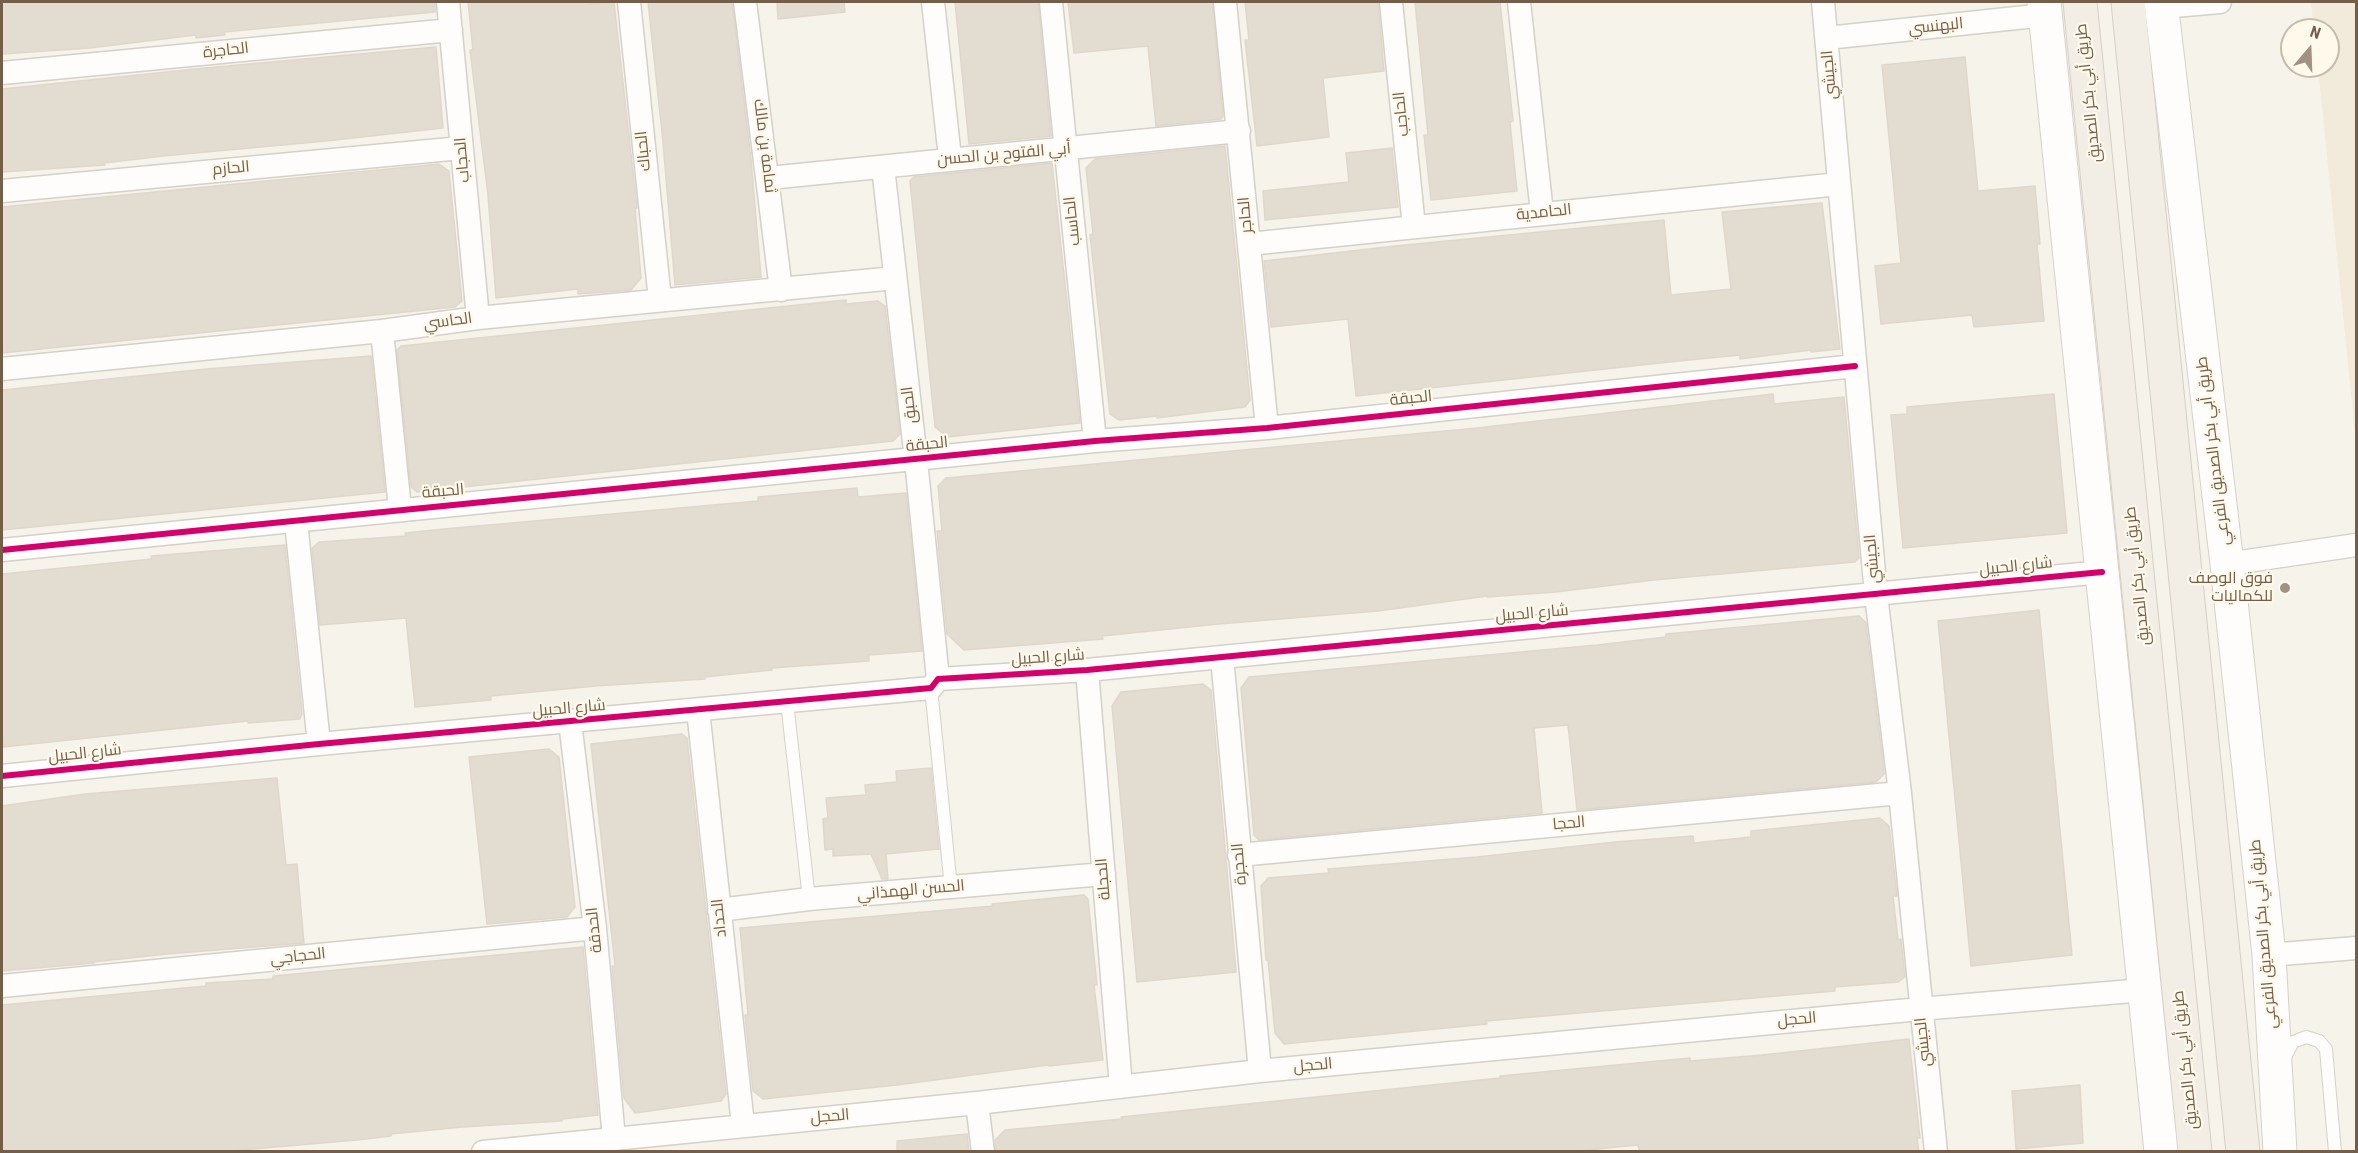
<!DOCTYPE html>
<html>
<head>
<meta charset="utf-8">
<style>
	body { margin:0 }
	#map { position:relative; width:2358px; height:1153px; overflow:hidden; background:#f6f3ea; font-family:"Roboto Condensed",sans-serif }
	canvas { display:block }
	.frame { position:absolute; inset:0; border:3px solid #745e4a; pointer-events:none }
	.north { position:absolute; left:2280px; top:18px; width:60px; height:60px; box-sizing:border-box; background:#fff9eb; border:2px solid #c7bbab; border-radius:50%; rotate:19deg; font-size:16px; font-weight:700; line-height:24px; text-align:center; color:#745e4a }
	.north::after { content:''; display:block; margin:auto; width:21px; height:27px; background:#a29282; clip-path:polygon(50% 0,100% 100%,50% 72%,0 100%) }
</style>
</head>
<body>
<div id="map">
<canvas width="2358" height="1153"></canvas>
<div class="frame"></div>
<div class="north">N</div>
</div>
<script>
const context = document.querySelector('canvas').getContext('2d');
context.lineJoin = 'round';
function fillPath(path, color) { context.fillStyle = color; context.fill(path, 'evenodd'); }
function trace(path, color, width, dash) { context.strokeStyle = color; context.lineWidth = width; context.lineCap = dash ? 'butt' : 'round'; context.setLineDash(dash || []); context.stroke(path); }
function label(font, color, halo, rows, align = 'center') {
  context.font = font + ' "Roboto Condensed",Cairo,sans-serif'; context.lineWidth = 4.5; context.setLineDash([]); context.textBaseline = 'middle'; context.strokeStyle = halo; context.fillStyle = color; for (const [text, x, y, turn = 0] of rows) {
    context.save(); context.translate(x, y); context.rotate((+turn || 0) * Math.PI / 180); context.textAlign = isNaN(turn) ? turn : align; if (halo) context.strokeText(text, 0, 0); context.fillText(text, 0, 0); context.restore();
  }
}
fillPath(new Path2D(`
	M2311,2h45v441l-38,-377h10v-36h-14z`), '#f2eada');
const building = new Path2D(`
	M2,2h433v10l-211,20 1,3 -29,3v-3l-106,13 -88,6z
	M468,2h120v2l26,-2 23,206h-2l6,70 -10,12 -53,4v-5l-82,9 -8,-103 -18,-145h3z
	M648,2h84l19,158 10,117 -86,8 -12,-143z
	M777,2h67l1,10 -67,7z
	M955,2h83l13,134 -82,8z
	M1068,2h144l11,114 -2,3 -65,7 -8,-80 -74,7z
	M1245,2h133l6,69 -61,7 6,59 -72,9 -12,-106h4z
	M1415,2h85l13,119 -3,1 7,69 -86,9 -7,-65h4z
	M436,47l7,81 -117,13 -163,15 -59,7 1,2 -103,7v-83l203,-21z
	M1965,57l13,134 57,-5 5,58h-3l7,77 -70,6 -2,-12 -91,9 -6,-58 26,-3 -19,-198z
	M1225,146l25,254 -5,7 -88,11v-2l-38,4 -9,-6 -20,-179 3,-1 -7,-66 9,-9z
	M1392,148l6,59 -133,13 -2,-29 86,-9 -3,-29z
	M1052,163l28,260 -133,14 -12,-10 -25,-246 4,-4z
	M439,164l10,7 13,130 -7,6 -453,46v-146z
	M1822,203l18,146 -29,3v-2l-71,9v-4l-61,6 -323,35 -8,-77 -77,8 -7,-66 131,-15 269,-26 7,75 60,-6 -9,-77z
	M846,300v4l32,-3 7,5 15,128 -7,7 -476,51 -6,-5 -14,-137 4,-4z
	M371,356l14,136 -383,38v-140l204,-21z
	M1773,394l1,10 70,-7 15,161 -4,4 -201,18 -98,12 -69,5v-1l-109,15 -159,13 -117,12 1,3 -139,11 -17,-16 -10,-103h5l-4,-45 8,-8 531,-50z
	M2054,394l13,139 -164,15 -12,-133 16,-1v-7z
	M857,488l1,9 48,-4 16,158 -53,4v6l-97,7v2l-67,7v2l-109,7 -105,10v4l-76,7 -9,-89 -86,7 -8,-77 7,-6 87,-6 -1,-3 39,-4 314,-28v-4z
	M285,545l17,169 -2,5 -52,4v-2l-245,26 -1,-18v-155l150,-15 -1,-3z
	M2039,610l33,345 -101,11 -33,-345z
	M1859,616l7,7 16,132 2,19 -8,8 -299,28 -9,-85 -34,3 8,85 -283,27 -5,-5 -13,-147 8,-11 348,-32 69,-8v-3z
	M1203,684l8,6 25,282 -99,10 -25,-276 9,-14z
	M682,734l5,4 39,356 -5,7 -86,12 -11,-15 -12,-132h3l-24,-222z
	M549,749l10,8 16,150 -8,10 -80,7 -18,-167z
	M931,768l8,81 -53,5 2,25h-6l-11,-25 -38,2v-7l-8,1 -2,-31 5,-1 -2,-20 40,-3 -1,-10 32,-3 -1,-11z
	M277,778l9,87 11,-1 7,79 -137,11 -74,8 1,1 -92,8v-165l83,-12z
	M1880,818l9,8 8,70h-4l5,44 3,-1 4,38 -7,5 -63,5v4l-349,30 1,3 -203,20 -9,-11 -7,-73h-2l-5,-74 7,-8 61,-5 -1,-4 149,-12 138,-15 78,-6 1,7 57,-6v-6z
	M1084,895l4,4 9,86h-3l9,75 -54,6 -1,-1 -151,20 -134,14 -10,-8 -8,-76h3l-8,-87 253,-22 -1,-2z
	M583,947l15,168 -36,4v2l-100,6 -71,7v2l-34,4 -139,12h-216v-147l204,-19v-3l67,-4v-3z
	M1909,1039l11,99h-3l2,14h-279l-2,-7 -70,7h-572l-1,-12 10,-10 117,-11 -1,-2 379,-39v-2l190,-18v3l72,-6z
	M2080,1085l3,58 -67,6 -4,-58z
	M967,1134l2,18h-72v-11z`);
fillPath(building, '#e3dcd1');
trace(building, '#dfd7cc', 1.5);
const lane = new Path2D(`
	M931,688l20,200
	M787,702l22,197
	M2284,1059l9,-17 13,-5 13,4 7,8 9,103`);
const street = new Path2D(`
	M448,2l30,316
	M629,2l31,298
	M745,2l36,288
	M933,2l17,156
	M1051,2l44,439
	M1225,2l42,426
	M1391,2l23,225
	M1519,2l23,211
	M1823,2l53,593 24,198 36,359
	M2162,7l58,-5
	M1827,38l218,-23
	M2,73l449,-43
	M883,167l33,293 22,219
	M769,178l470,-47
	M2,191l459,-43
	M1249,244l590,-60
	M382,331l18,178
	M2,369l380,-38 96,-13 417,-40
	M296,522l23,222
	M2,550l1093,-109 172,-13 588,-62
	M2227,564l129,-19
	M1222,657l38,414
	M1087,670l34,417
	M698,710l45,415
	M570,722l25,206 19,211
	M2,776l317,-32 612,-56 7,-9 149,-9 135,-13 880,-85
	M1239,855l661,-62
	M719,910l90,-11 295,-25
	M2269,955l87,-7
	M2,986l593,-58
	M977,1103l6,49
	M483,1152l494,-49 283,-32 660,-62 224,-19`);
const secondary = new Path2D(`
	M2044,2l117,1150
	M2161,2l66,562 42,391 11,197`);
const primary = new Path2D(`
	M2080,2l115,1150
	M2128,2l115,1150`);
trace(lane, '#d5d0c8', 14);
trace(street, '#d5d0c8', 25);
trace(secondary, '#d6d0c8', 35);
trace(primary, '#d5cec6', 35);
trace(lane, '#fefdfc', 12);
trace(street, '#fefdfc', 22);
trace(secondary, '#fefdfc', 33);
trace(primary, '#f2eee5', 33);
trace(new Path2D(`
	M2,550l1093,-109 172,-13 588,-62
	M2,776l317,-32 612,-56 7,-9 149,-9 135,-13 880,-85`), '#d6006c', 6);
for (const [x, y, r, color] of [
	[2285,588,6,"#a29282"]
]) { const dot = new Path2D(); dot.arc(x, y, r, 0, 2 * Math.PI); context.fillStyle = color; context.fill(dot); trace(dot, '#fff9eb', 2); }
label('16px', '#745e4a', '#fff9eb', [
	["البهنسي",1936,27,-6],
	["الحاجرة",226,51,-6],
	["الجيشي",1830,75,-95],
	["طريق أبي بكر الصديق",2089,93,-96],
	["الحاجب",1402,114,-96],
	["ثمامة بن مالك",764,146,83],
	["الحباك",644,151,-96],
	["أبي الفتوح بن الحسن",1004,155,-5],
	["الحجاب",463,160,-95],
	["الحازم",231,169,-5],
	["الحامدية",1544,213,-6],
	["الحاجر",1246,215,-95],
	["الحاسب",1073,221,-96],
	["الحاسي",448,322,-8],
	["الحبقة",1411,399,-6],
	["الحبق",910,405,-97],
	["الحبقة",927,445,-6],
	["طريق أبي بكر الصديق الفرعي",2214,451,-97],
	["الحبقة",443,492,-5],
	["الجيشي",1873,559,-95],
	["شارع الحبيل",2016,567,-6],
	["طريق أبي بكر الصديق",2138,576,-96],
	["شارع الحبيل",1532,614,-5],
	["شارع الحبيل",1048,658,-4],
	["شارع الحبيل",569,709,-5],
	["شارع الحبيل",85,754,-6],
	["الحجا",1569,824,-5],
	["الحجرة",1240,864,-95],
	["الحجلة",1104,879,-95],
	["الحسن الهمذاني",911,891,-5],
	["الحداد",720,918,-96],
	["الحدقة",595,930,-96],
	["طريق أبي بكر الصديق الفرعي",2264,934,-95],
	["الحجاجي",298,957,-6],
	["الحجل",1797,1020,-5],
	["الجيشي",1924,1042,-96],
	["طريق أبي بكر الصديق",2186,1060,-96],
	["الحجل",1313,1066,-5],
	["الحجل",830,1117,-5]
]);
label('16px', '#745e4a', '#fff9eb', [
	["فوق الوصف",2273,579],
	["للكماليات",2273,597]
], 'right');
</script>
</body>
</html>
